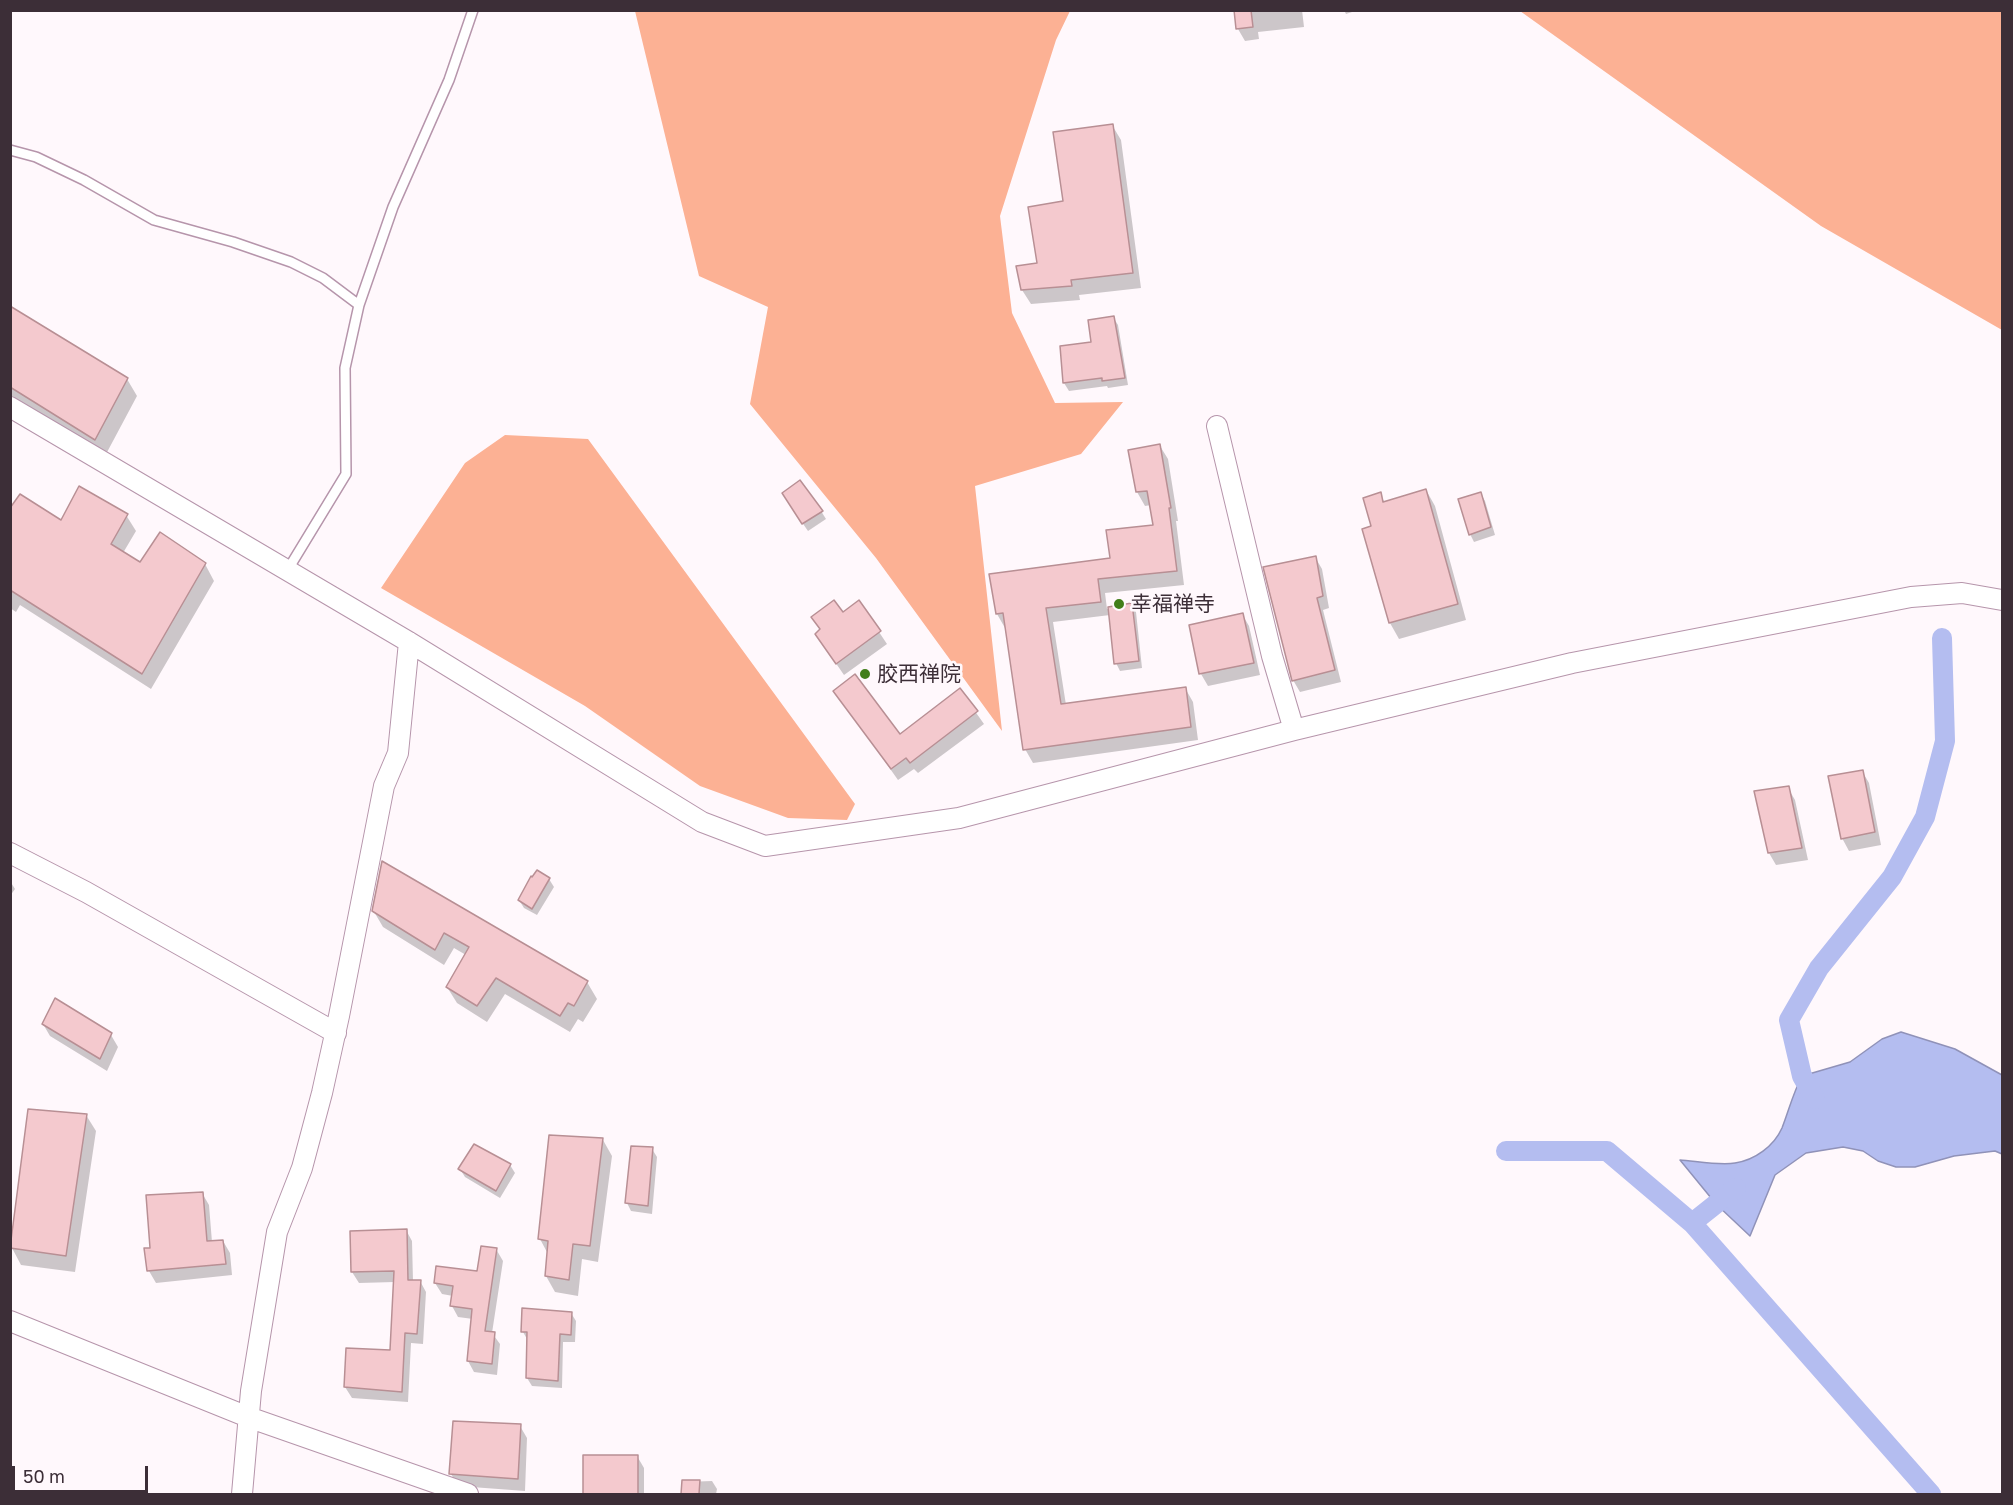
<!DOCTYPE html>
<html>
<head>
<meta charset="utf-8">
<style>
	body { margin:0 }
	#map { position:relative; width:2013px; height:1505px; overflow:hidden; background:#fff8fc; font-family:"Golos Text",sans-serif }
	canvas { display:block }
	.frame { position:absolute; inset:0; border:12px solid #3c2e37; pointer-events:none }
	.scale { position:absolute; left:12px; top:1466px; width:136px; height:27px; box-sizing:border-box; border:3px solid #3c2e37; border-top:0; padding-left:8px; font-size:18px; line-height:21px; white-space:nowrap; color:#3c2e37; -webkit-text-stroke:4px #fff8fc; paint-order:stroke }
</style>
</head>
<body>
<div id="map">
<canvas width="2013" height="1505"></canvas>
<div class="frame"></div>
<div class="scale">50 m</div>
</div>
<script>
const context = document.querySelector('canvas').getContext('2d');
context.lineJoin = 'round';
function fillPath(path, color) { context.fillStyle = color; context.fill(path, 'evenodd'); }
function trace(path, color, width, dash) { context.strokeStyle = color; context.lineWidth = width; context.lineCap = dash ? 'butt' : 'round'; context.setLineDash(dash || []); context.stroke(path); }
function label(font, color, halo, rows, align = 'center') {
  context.font = font + ' "Golos Text","Noto Sans SC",sans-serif'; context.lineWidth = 5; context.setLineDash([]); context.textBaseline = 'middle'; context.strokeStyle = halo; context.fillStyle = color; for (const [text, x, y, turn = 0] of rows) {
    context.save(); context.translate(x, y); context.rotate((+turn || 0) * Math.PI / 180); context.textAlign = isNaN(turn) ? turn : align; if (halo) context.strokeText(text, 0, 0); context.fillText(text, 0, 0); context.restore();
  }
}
fillPath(new Path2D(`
	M635,11h435l-14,29 -56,176 12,97 43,90 68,-1 -42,52 -106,32 27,245 -126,-173 -126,-154 18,-97 -69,-31z
	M1520,11h482v319l-181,-104z
	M505,435l83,4 267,365 -8,16 -59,-2 -88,-32 -115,-80 -204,-118 84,-125z`), '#fcb194');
const water = new Path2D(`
	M1901,1032l54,17 47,26v79l-7,-3 -41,5 -39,11h-19l-18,-6 -15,-10 -20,-4 -37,6 -31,22 -25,61 -34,-32 -36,-44c15,1 41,6 55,3 20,-3 39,-17 47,-35 7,-18 11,-35 20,-52l48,-14 32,-23z`);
fillPath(water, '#b4bdf0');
trace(water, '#9092b8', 1.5);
fillPath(new Path2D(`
	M1236,10h66l2,17 -46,5 1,7 -14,2 -7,-12z
	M1344,10h14l-12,4z
	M1112,125l9,15 20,148 -62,7 1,5 -49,4 -9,-14 16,-25 27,-63z
	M10,308l117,71 10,17 -32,60 -95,-59z
	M1113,317l5,8 10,60 -20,3 -1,-2 -38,5 -5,-8z
	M1160,446l8,13 10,62h-2l8,64 -79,8 2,16 24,-4 5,7 6,56 -22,3 -4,-8 -6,-48 -57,7 13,83 119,-17 8,14 5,38 -165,23 -8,-14 -20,-121 -8,-14 115,-55 43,-33 -4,-21 -6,1 -8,-14z
	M1426,490l9,16 31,114 -67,19 -9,-16 -27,-93 10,-3 7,-33 5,9z
	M1481,494l4,7 10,34 -21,7 -4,-8z
	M788,502l33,9 5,8 -18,12z
	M10,511l51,11 65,-7 10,16 -13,22 17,11 20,-30 45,30 9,17 -63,108 -131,-84 -4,7 -6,-4z
	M1315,557l7,12 7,39 -6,2 18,72 -41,10 -7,-12z
	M859,602l28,42 -43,31 -20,-29 -3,-15 -8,-14 30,-3z
	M1242,614l7,12 11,49 -52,11 -7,-12 -10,-47z
	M960,690l24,34 -66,49 -4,-4 -16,11 -63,-89 64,45z
	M1862,771l7,12 12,62 -32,6 -7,-13z
	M1788,788l7,12 13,60 -32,5 -7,-12z
	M383,863l204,119 10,17 -14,23 -5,-3 -8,13 -65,-38 -18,28 -30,-19 -10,-16 19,-32 -12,-7 -10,17 -61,-38 -10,-17z
	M549,879l5,8 -17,28 -13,-7 -5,-8z
	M10,881l5,8 -5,7z
	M43,1024l68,11 7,12 -11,24 -57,-35z
	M86,1115l10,16 -21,141 -54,-7 -9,-17z
	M603,1140l9,16 -14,106 -16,-3 -4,37 -23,-4 -9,-16 2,-22 -8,-15z
	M652,1149l5,8 -5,57 -21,-3 -4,-8z
	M510,1165l5,8 -15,25 -35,-21 -5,-8z
	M202,1193l7,12 3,37 11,-1 7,12 2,22 -76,8 -7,-12 3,-22z
	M406,1230l6,11 1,40h7l6,11 -3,52 -12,-1 -3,59 -56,-4 -7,-11 47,-35 3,-70 -36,1 -7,-11z
	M496,1249l7,12 -11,72 8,11 -3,31 -23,-3 -6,-11 5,-42 -15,-2 -6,-11 1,-10 -11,-2 -7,-11 43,-11z
	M571,1313l5,8 -1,21h-12l-1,46 -30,-2 -5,-8v-39l-4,-7z
	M520,1426l7,12 -2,53 -67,-5 -7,-12z
	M584,1456h53l7,12v26h-60z
	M712,1481l5,8 -1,5h-33l1,-12z`), '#0003');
trace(new Path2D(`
	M1815,1099l-13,-23 -13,-56 30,-52 73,-91 33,-60 20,-76 -3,-103
	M1506,1151h101l85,72 239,271
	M1692,1223l44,-35`), '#b4bdf0', 20);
const building = new Path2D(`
	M1234,10h17l2,17 -17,2z
	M1113,124l20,149 -62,7 1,6 -51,4 -5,-24 21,-3 -9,-56 35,-6 -10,-69z
	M10,306l118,72 -33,62 -85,-53z
	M1114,316l11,62 -23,3v-3l-39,5 -3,-37 31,-4 -3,-22z
	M1160,444l11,64h-2l8,63 -79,8 3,23 -55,6 15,96 125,-17 5,40 -168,23 -20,-137 -7,1 -7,-40 121,-16 -4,-28 47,-5 -6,-34 -11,1 -8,-42z
	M800,480l23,31 -21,13 -20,-31z
	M79,486l49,28 -17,30 29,18 20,-30 46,31 -64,111 -132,-84v-82l10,-14 41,26z
	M1426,489l32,115 -69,19 -27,-94 9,-3 -8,-28 18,-6 2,10z
	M1481,492l10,35 -22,8 -11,-36z
	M1316,556l7,40 -6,2 18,72 -43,11 -29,-114z
	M834,600l9,12 16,-12 22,31 -45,33 -21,-30 5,-5 -9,-12z
	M1132,603l7,58 -25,3 -6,-57z
	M1243,613l11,50 -55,11 -10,-49z
	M855,674l45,60 60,-46 18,23 -68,52 -4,-5 -15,11 -58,-78z
	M1863,770l12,62 -34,7 -13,-63z
	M1789,786l13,62 -34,5 -14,-62z
	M382,861l206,120 -14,25 -6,-3 -8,13 -64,-38 -19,28 -31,-19 23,-40 -25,-14 -9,17 -63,-39z
	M537,870l13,8 -18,31 -14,-9 13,-24 1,1z
	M55,998l57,35 -12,26 -58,-35z
	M28,1109l59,5 -21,142 -56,-8z
	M549,1135l54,3 -13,108 -17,-2 -4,36 -24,-4 3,-35 -10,-2z
	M474,1144l37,20 -15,27 -38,-22z
	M631,1146l22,1 -5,59 -23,-3z
	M203,1192l4,49 16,-1 3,24 -79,7 -3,-23h6l-4,-53z
	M407,1229l1,51h13l-4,54 -12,-1 -3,59 -58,-5 2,-39 44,2 4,-79 -43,1 -1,-41z
	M481,1246l16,2 -12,83 10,1 -3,32 -25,-3 5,-52 -22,-3 3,-20 -19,-3 2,-17 41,5z
	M522,1308l50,4 -1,23 -11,-1 -2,47 -32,-3 1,-46h-6z
	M453,1421l68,3 -3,55 -69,-5z
	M583,1455h55v39h-55z
	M682,1480h18l-1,14h-18z`);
fillPath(building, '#f4c9ce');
trace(building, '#b88f94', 1.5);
const lane = new Path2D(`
	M10,150l26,7 48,23 70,40 79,22 58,20 32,16 36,27
	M287,571l59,-97 -1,-106 14,-63 34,-98 56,-127 24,-70`);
const street = new Path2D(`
	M10,407l399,235 293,180 63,24 194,-28 335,-88 278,-67 339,-66 51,-4 40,7
	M1217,426l55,230 22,74
	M10,853l76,39 250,141
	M10,1321l238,96 220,77
	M242,1494l9,-103 26,-159 25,-64 20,-75 17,-77 45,-230 14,-33 11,-111`);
trace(lane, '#b695ab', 12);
trace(street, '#b695ab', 22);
trace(lane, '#fff', 9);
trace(street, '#fff', 20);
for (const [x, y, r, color] of [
	[1119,604,6,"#427e1a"],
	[865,674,6,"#427e1a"]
]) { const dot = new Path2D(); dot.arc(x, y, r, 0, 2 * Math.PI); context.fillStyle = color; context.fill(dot); trace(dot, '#fff8fc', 2); }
label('21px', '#3c2e37', '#fff8fc', [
	["幸福禅寺",1131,604],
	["胶西禅院",877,674]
], 'left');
</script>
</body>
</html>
